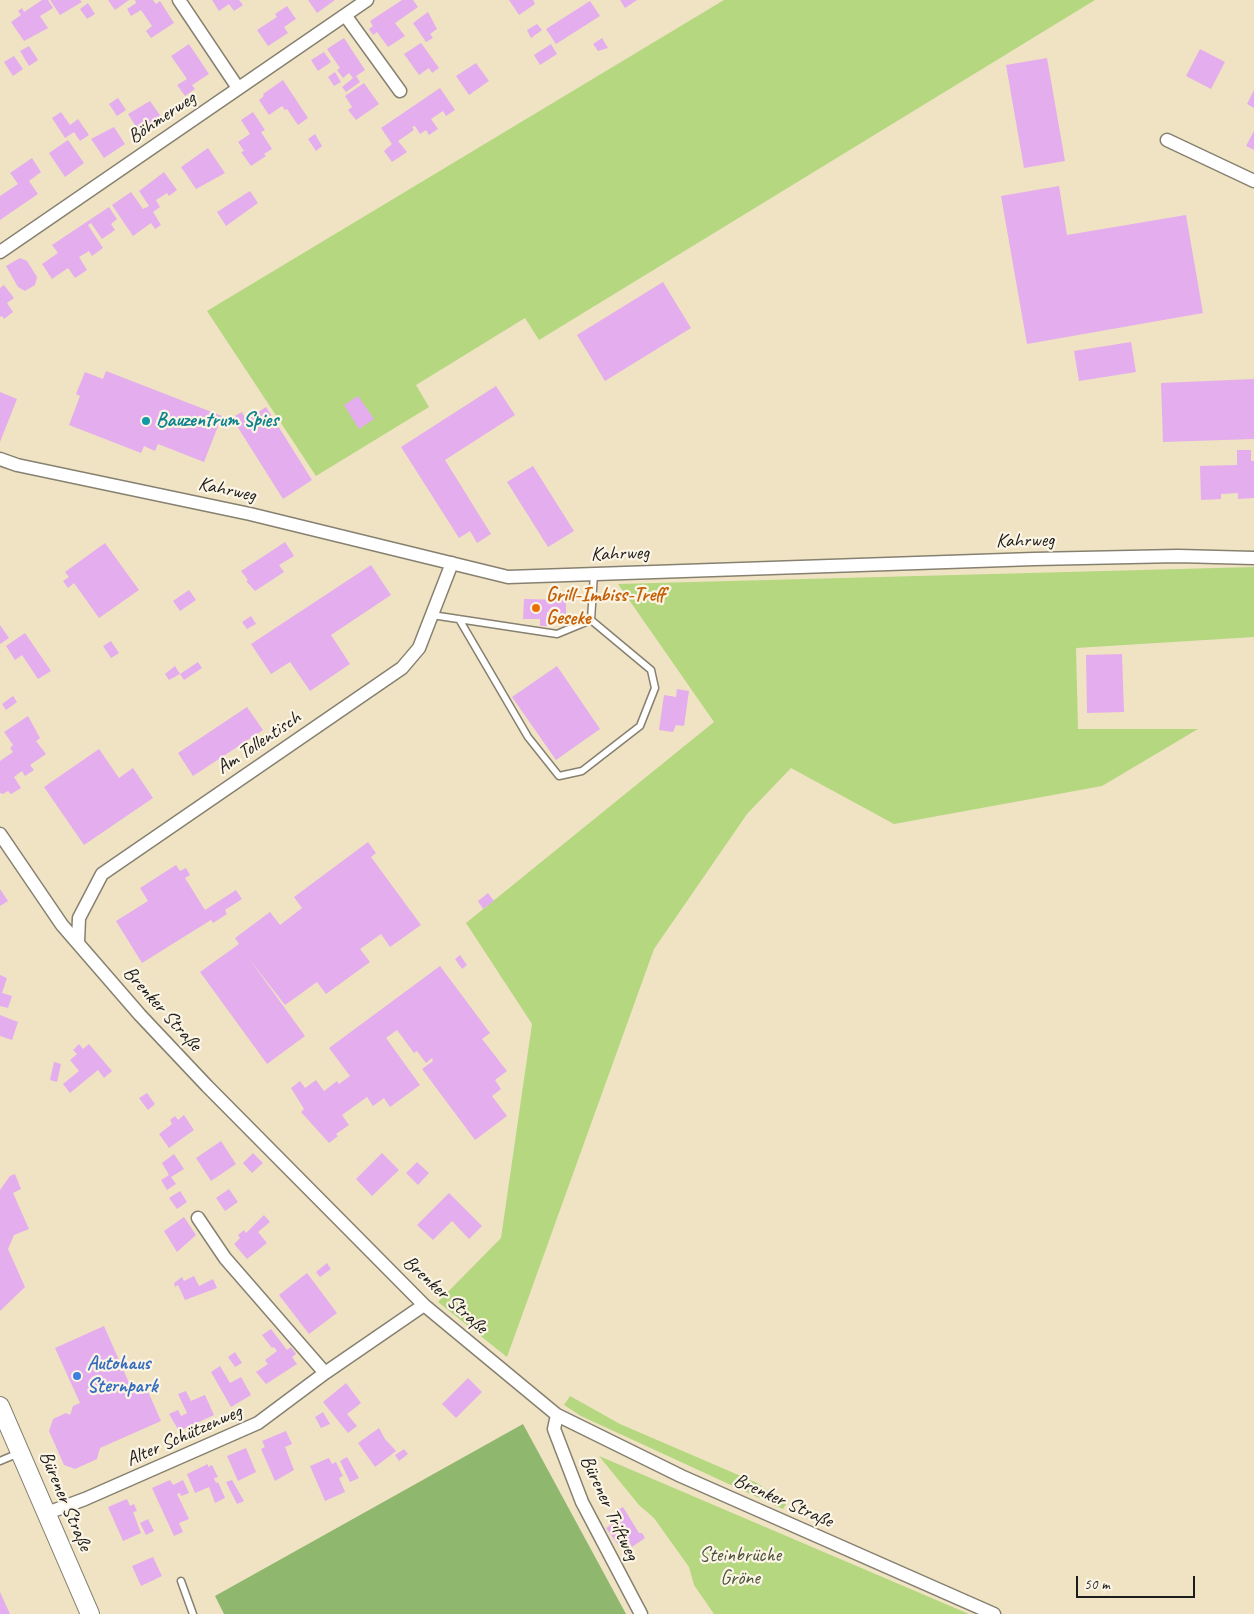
<!DOCTYPE html>
<html>
<head>
<meta charset="utf-8">
<style>
	body { margin:0 }
	#map { position:relative; width:1254px; height:1614px; overflow:hidden; background:#efe3c3; font-family:Caveat,sans-serif }
	canvas { display:block }
	.scale { position:absolute; left:1076px; top:1576px; width:119px; height:22px; box-sizing:border-box; border:2px solid #1c1c1c; border-top:0; padding-left:6px; font-size:15px; line-height:18px; white-space:nowrap; color:#1c1c1c; -webkit-text-stroke:4px #fcf5e5; paint-order:stroke }
</style>
</head>
<body>
<div id="map">
<canvas width="1254" height="1614"></canvas>
<div class="scale">50 m</div>
</div>
<script>
const context = document.querySelector('canvas').getContext('2d');
context.lineJoin = 'round';
function fillPath(path, color) { context.fillStyle = color; context.fill(path, 'evenodd'); }
function trace(path, color, width, dash) { context.strokeStyle = color; context.lineWidth = width; context.lineCap = dash ? 'butt' : 'round'; context.setLineDash(dash || []); context.stroke(path); }
function label(font, color, halo, rows, align = 'center') {
  context.font = font + ' Caveat,sans-serif'; context.lineWidth = 4.5; context.setLineDash([]); context.textBaseline = 'middle'; context.strokeStyle = halo; context.fillStyle = color; for (const [text, x, y, turn = 0] of rows) {
    context.save(); context.translate(x, y); context.rotate((+turn || 0) * Math.PI / 180); context.textAlign = isNaN(turn) ? turn : align; if (halo) context.strokeText(text, 0, 0); context.fillText(text, 0, 0); context.restore();
  }
}
fillPath(new Path2D(`
	M724,0h371l-556,340 -14,-22 -109,67 13,22 -113,69 -109,-165z
	M1254,567v70l-178,11 2,81h120l-96,57 -208,38 -103,-56 -44,46 -93,135 -147,408 -69,-55 63,-64 31,-214 -66,-101 248,-201 -96,-138z
	M570,1396l50,28 137,59 29,21 -3,5 -202,-93 -17,-11z
	M599,1456l370,158h-255l-20,-29 -5,-18 -35,-49 -15,-13z`), '#b4d780');
fillPath(new Path2D(`
	M523,1424l103,190h-402l-9,-18z`), '#8fb86e');
fillPath(new Path2D(`
	M42,0h6l5,8 -13,8 8,12 -24,13 -13,-19 10,-7 -3,-4 4,-3 2,4z
	M50,0h30l2,2 -22,13z
	M108,0h21l-14,10z
	M135,0h18l3,4 4,-3 14,22 -23,15 -5,-7 6,-5 -11,-16 -10,6 -4,-7 9,-6z
	M212,0h27l4,5 -9,6 -5,-7 -10,7z
	M308,0h27l-18,13z
	M402,0h11l5,7 -23,16 10,13 -17,11 -11,-15 -4,3 -4,-6 4,-3 -3,-5z
	M509,0h24l2,4 -16,11z
	M620,0h17l-12,8z
	M590,1l10,15 -44,28 -10,-15z
	M88,3l7,11 -8,5 -7,-10z
	M287,6l9,13 -12,8 4,6 -20,13 -11,-16 20,-13 -2,-3z
	M428,12l9,17 -7,5 3,4 -7,4 -13,-19z
	M537,24l5,6 -11,8 -4,-8z
	M344,38l21,32 -9,6 4,6 -14,10 -4,-5 11,-9 -4,-5 -6,5 -6,-8 3,-2 -13,-19z
	M602,38l6,10 -10,3 -5,-7z
	M421,43l18,25 -7,5 -3,-5 -10,7 -15,-21z
	M189,44l20,30 -17,11 3,4 -10,7 -8,-11 10,-6 -16,-23z
	M551,44l6,10 -17,11 -6,-10z
	M29,46l9,14 -9,6 -9,-15z
	M1200,49l25,13 -14,27 -25,-13z
	M324,52l7,10 -13,9 -7,-11z
	M14,56l9,13 -10,7 -9,-14z
	M1047,58l18,103 -41,7 -18,-103z
	M476,63l13,18 -20,14 -13,-19z
	M335,72l6,10 -7,4 -6,-9z
	M283,80l25,38 -10,7 -11,-16 -2,1 -3,-4 -13,9 -10,-15 5,-4 -1,-2z
	M364,83l15,21 -23,16 -8,-10 4,-3 -7,-11z
	M440,88l15,22 -9,6 -3,-5 -12,8 7,10 -9,6 -3,-5 -6,4 -5,-8 -3,1 2,3 -16,11 9,11 -15,10 -8,-11 8,-7 -11,-16z
	M1254,90v18l-7,-4z
	M118,98l8,12 -9,6 -8,-12z
	M150,101l12,17 -22,15 -12,-19z
	M61,112l9,13 8,-6 11,16 -9,6 -6,-9 -9,6 -13,-20z
	M253,112l12,18 -4,2 11,17 -8,5 2,2 -15,10 -10,-14 3,-1 -6,-9 12,-8 -9,-14z
	M114,127l11,17 -21,14 -13,-19z
	M1254,131v19l-8,-4z
	M315,134l7,12 -6,5 -8,-12z
	M68,140l16,23 -19,14 -16,-24z
	M208,148l17,25 -29,16 -15,-22z
	M32,158l9,14 -12,9 9,13 -38,26v-24l18,-12 -8,-11z
	M164,172l13,18 -8,6 -2,-3 -11,7 4,7 -7,5 8,13 -6,4 -4,-6 -18,13 -21,-31 19,-13 12,17 6,-3 -10,-15z
	M1059,186l8,49 119,-20 17,98 -176,31 -26,-148z
	M250,191l8,12 -32,23 -9,-14z
	M109,207l8,12 -6,5 4,6 -13,9 -11,-16 -3,2 15,23 -11,8 -3,-5 -10,6 8,13 -12,8 -7,-10 -16,11 -10,-15 16,-11 -6,-8z
	M20,258l7,3 10,16 -2,8 -10,6 -7,-4 -12,-21z
	M663,282l28,46 -86,53 -28,-46z
	M4,285l10,13 -7,5 6,9 -9,7 -2,-3 -2,1v-29z
	M1131,342l5,30 -57,9 -5,-30z
	M106,371l116,45 -18,46 -46,-18 -3,7 -11,-5 -3,7 -72,-28 11,-29 -4,-2 9,-22 18,7z
	M1254,379v60l-91,3 -2,-59z
	M496,386l19,29 -70,45 46,74 -14,9 -7,-12 -11,7 -58,-91z
	M0,392l17,7 -17,43z
	M358,396l16,23 -15,10 -15,-24z
	M266,407l46,73 -29,19 -46,-73 -2,-10 7,-4 4,8z
	M1237,450h14v11h3v37l-16,1v-6l-17,1v5l-20,1 -1,-34 37,-1z
	M533,466l41,65 -26,16 -41,-65z
	M285,542l9,14 -15,9 5,7 -29,19 -9,-10 2,-1 -7,-9z
	M105,543l34,47 -40,28 -25,-35 -6,5 -5,-7 6,-4 -4,-5z
	M371,565l20,30 -60,40 19,29 -40,27 -20,-29 -19,12 -20,-30z
	M189,590l7,10 -16,11 -7,-10z
	M524,599l42,1v14l-19,-2v14h-7v-7h-17z
	M251,616l5,8 -9,5 -5,-7z
	M0,625l9,13 -9,6z
	M25,633l26,38 -13,8 -16,-24 -7,5 -9,-14z
	M111,641l8,12 -8,5 -8,-12z
	M1122,654l2,58 -37,1 -1,-58z
	M198,662l4,6 -18,12 -4,-6 -11,6 -4,-6 10,-8 5,8z
	M557,666l43,63 -44,31 -44,-63z
	M677,689l12,2 -5,35 -8,-1 -3,7 -14,-2 5,-35 12,2z
	M13,696l4,6 -11,8 -4,-6z
	M247,707l16,23 -70,46 -15,-23z
	M28,716l12,22 -4,3 10,13 -16,11 4,5 -9,6 -3,-5 -8,6 7,11 -10,6 -3,-3 -5,3 -3,-1v-32l13,-9 -3,-4 3,-3 -9,-13z
	M99,749l20,29 14,-10 20,30 -69,47 -40,-58z
	M368,842l8,11 -5,4 50,68 -31,22 -9,-13 -21,15 10,13 -44,32 -9,-12 -32,23 -35,-45 55,76 -38,28 -67,-92 39,-28 -4,-6 35,-26 10,13 22,-17 -8,-11z
	M176,865l4,6 6,-3 4,7 -5,3 20,32 31,-20 6,9 -17,11 2,4 -14,9 -2,-3 -69,43 -26,-42 32,-20 -8,-13z
	M0,889l8,12 -8,5z
	M488,893l6,8 -11,8 -5,-8z
	M460,955l7,10 -5,4 -7,-10z
	M440,966l50,67 -8,6 25,32 -12,9 6,9 -9,7 15,20 -32,24 -53,-71 11,-8 -1,-3 -6,5 -9,-12 -3,2 -17,-23 -11,8 34,47 -30,22 -6,-9 -11,8 -6,-9 -25,18 7,10 -13,9 2,2 -9,7 -28,-31 3,-3 -13,-21 9,-7 5,7 11,-8 8,11 13,-10 2,3 11,-8 -21,-28z
	M0,975l7,3 -5,15 10,3 -4,12 -8,-2z
	M0,1015l18,7 -6,18 -12,-4z
	M79,1044l4,5 6,-5 23,27 -8,7 -6,-8 -28,23 -7,-9 16,-13 -9,-11 7,-6 -4,-4z
	M54,1062l7,2 -4,18 -7,-2z
	M147,1093l8,11 -7,6 -9,-12z
	M184,1115l10,15 -25,18 -10,-14 13,-10 -2,-4 5,-4 3,4z
	M221,1141l15,23 -25,17 -15,-23z
	M253,1153l10,10 -11,10 -9,-10z
	M382,1153l17,17 -27,26 -16,-17z
	M174,1154l10,15 -13,8 5,7 -9,6 -6,-10 8,-5 -7,-12z
	M417,1162l12,11 -11,12 -12,-12z
	M15,1174l6,15 -8,4 16,36 -15,6 -6,14 17,38 -25,24v-121l10,-14z
	M229,1189l9,13 -13,9 -9,-13z
	M180,1191l7,11 -10,7 -8,-11z
	M449,1193l33,33 -13,13 -17,-18 -19,19 -16,-15z
	M264,1215l6,7 -12,10 9,11 -20,16 -13,-15 6,-6 -2,-3 6,-5 2,3z
	M184,1217l12,18 -19,17 -13,-21z
	M327,1263l4,6 -11,8 -4,-5z
	M307,1273l30,40 -28,21 -30,-39z
	M194,1276l5,10 14,-7 4,9 -32,12 -7,-15 -3,2 -1,-4 8,-6 2,4z
	M104,1326l29,66 13,-5 15,34 -61,27 -3,11 -22,10 -11,-4 -15,-34 4,-12 13,-6 4,2 3,-9 7,-3 -25,-55z
	M271,1329l16,21 4,-3 5,7 -4,3 5,7 -31,20 -10,-12 12,-8 -3,-4 12,-9 -3,-4 -2,1 -10,-13z
	M235,1352l7,11 -7,4 -7,-10z
	M220,1366l10,17 11,-6 10,18 -20,12 -20,-35z
	M468,1378l14,14 -26,26 -14,-14z
	M346,1383l15,20 -14,11 10,12 -9,7 -25,-31z
	M186,1391l5,10 14,-6 9,20 -35,16 -10,-17 9,-4 3,6 6,-3 -9,-19z
	M323,1412l7,12 -9,4 -6,-11z
	M379,1428l6,11 11,12 -21,16 -17,-24z
	M286,1431l6,13 -7,3 9,23 -19,11 -14,-32 4,-2 -3,-6z
	M246,1448l10,24 -18,9 -11,-25z
	M404,1449l4,5 -9,7 -4,-6z
	M347,1457l12,21 -9,4 -10,-21z
	M329,1458l3,6 4,-2 7,14 -4,2 6,14 -20,9 -15,-35z
	M208,1464v3l4,-2 6,12 -4,1 2,5 2,-1 7,16 -10,5 -6,-16 -14,6 -8,-19z
	M170,1480l3,5 10,-5 6,13 -8,3 -1,-3 -3,1 12,25 -10,4 4,9 -9,4 -22,-48z
	M232,1480l12,21 -7,3 -11,-22z
	M127,1499l3,7 4,-2 3,7 -4,1 8,21 -18,8 -15,-34z
	M623,1507l16,26h3l3,5 -13,9 -4,-7 -9,6 -13,-18 13,-8 -5,-8z
	M148,1519l6,12 -8,4 -6,-12z
	M153,1557l9,19 -21,10 -9,-20z
	M0,1592l10,22h-10z`), '#e4aded');
const lane = new Path2D(`
	M432,615l125,19 34,-14 3,-46
	M459,619l69,118 31,39 23,-5 58,-45 15,-38 -4,-18 -60,-50
	M0,1461l19,-8
	M181,1581l12,33`);
const street = new Path2D(`
	M179,0l59,88
	M345,15l55,76
	M1167,140l87,41
	M0,252l367,-252
	M0,459l17,6 233,49 258,63 526,-18 144,-3 76,2
	M0,834l62,91 78,90 67,71 217,219 133,110 124,61 313,138
	M78,942l1,-24 23,-44 300,-206 17,-20 33,-85
	M198,1218l27,40 100,115
	M557,1415l-3,14 28,73 59,112
	M47,1513l38,-14 173,-76 67,-50 99,-68`);
const secondary = new Path2D(`
	M0,1406l90,208`);
trace(lane, '#868070', 9);
trace(street, '#868070', 15);
trace(secondary, '#868070', 20);
trace(lane, '#fff', 6);
trace(street, '#fff', 12);
trace(secondary, '#fff', 18);
for (const [x, y, r, color] of [
	[146,421,5,"#0f9aa8"],
	[536,608,5,"#e8710a"],
	[77,1376,5,"#3f7fe0"]
]) { const dot = new Path2D(); dot.arc(x, y, r, 0, 2 * Math.PI); context.fillStyle = color; context.fill(dot); trace(dot, '#fcf5e5', 2); }
label('20px', '#1c1c1c', '#fcf5e5', [
	["Böhmerweg",162,118,-34],
	["Kahrweg",227,490,12],
	["Kahrweg",1025,541,-1],
	["Kahrweg",620,554,-2],
	["Am Tollentisch",259,743,-34],
	["Brenker Straße",162,1009,48],
	["Brenker Straße",445,1295,42],
	["Alter Schützenweg",184,1436,-24],
	["Bürener Straße",65,1501,67],
	["Brenker Straße",783,1501,24],
	["Bürener Triftweg",609,1508,65]
]);
label('bold 20px', '#0d838f', '#fcf5e5', [
	["Bauzentrum Spies",156,421]
], 'left');
label('bold 20px', '#c56008', '#fcf5e5', [
	["Grill-Imbiss-Treff",546,596],
	["Geseke",546,619]
], 'left');
label('bold 20px', '#366cbe', '#fcf5e5', [
	["Autohaus",87,1364],
	["Sternpark",87,1387]
], 'left');
label('20px', '#4a543a', '#fcf5e5', [
	["Steinbrüche",740,1556],
	["Gröne",740,1579]
]);
</script>
</body>
</html>
